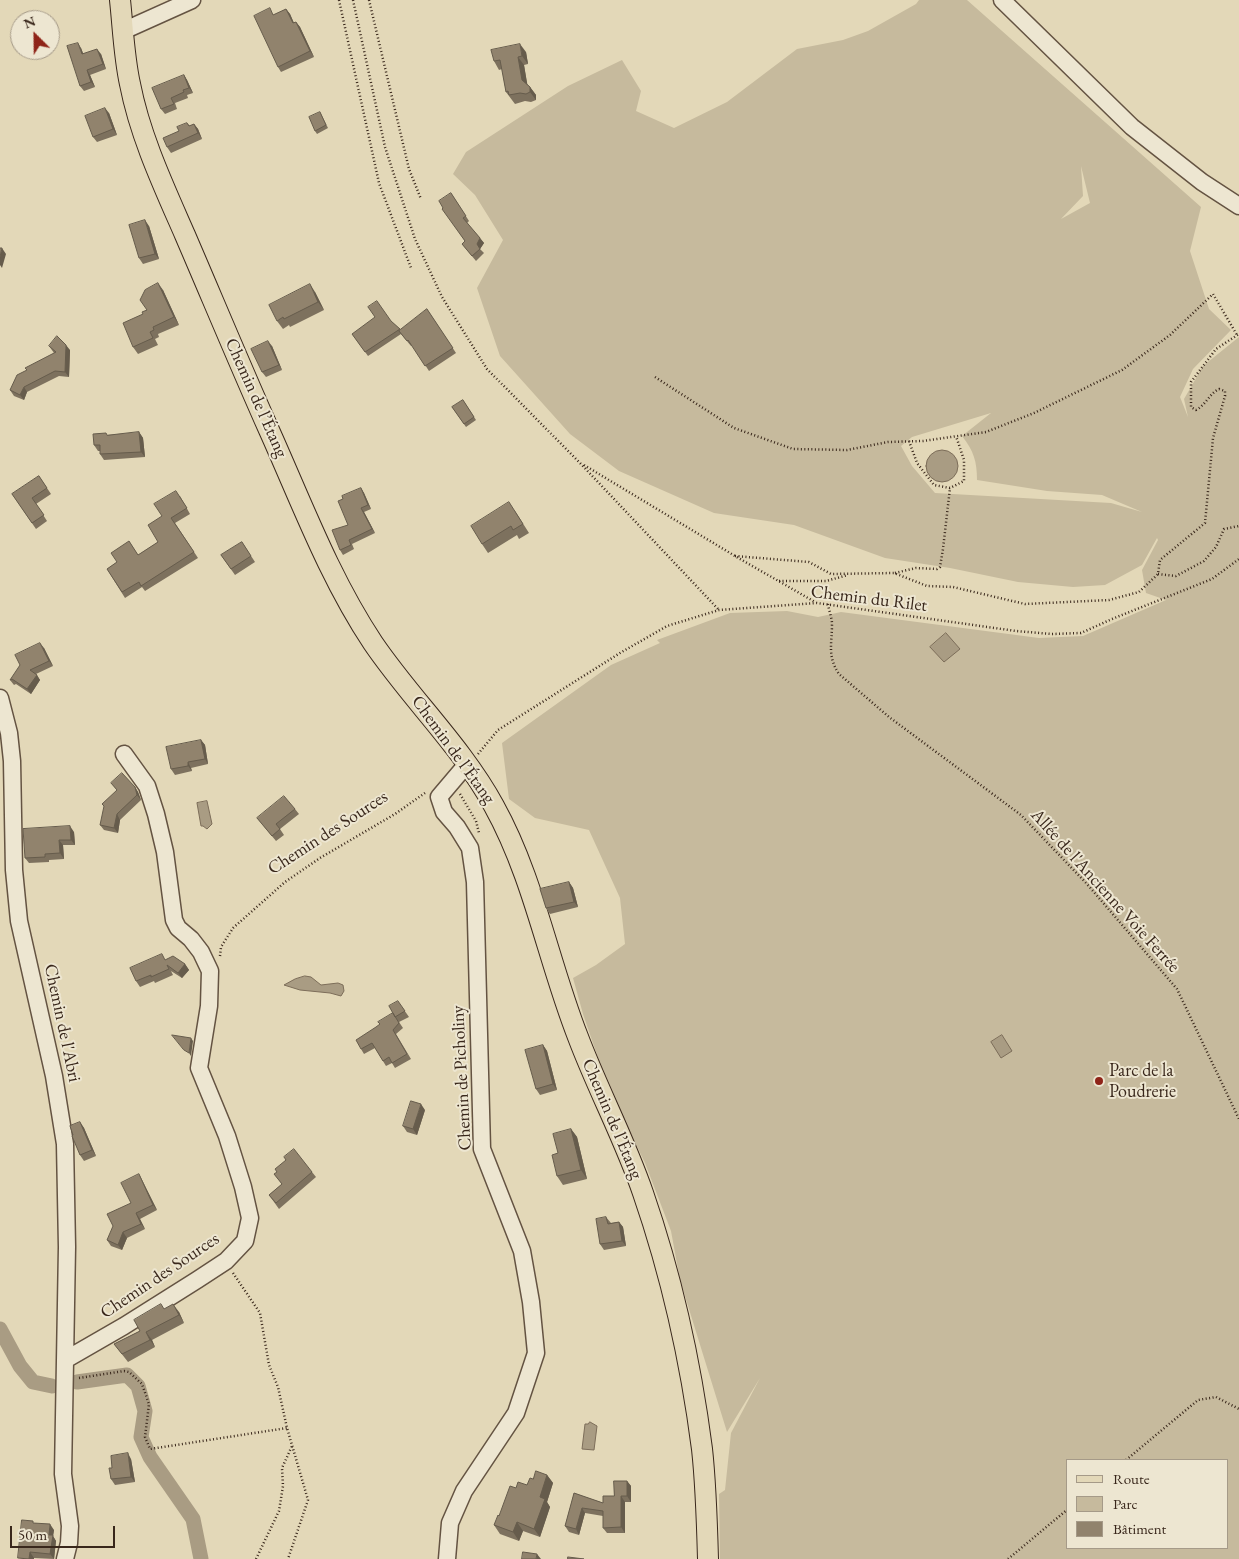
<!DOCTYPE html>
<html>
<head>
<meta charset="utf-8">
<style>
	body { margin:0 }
	#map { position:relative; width:1239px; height:1559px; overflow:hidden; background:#e3d8b8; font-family:"EB Garamond",serif }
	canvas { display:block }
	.legend { position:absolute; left:1066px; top:1459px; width:162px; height:90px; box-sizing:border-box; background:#ede6d1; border:1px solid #a59a88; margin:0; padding:6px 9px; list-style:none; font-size:15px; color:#39271b }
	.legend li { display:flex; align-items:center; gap:10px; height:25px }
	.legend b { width:25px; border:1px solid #a59a88 }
	.north { position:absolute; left:10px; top:10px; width:50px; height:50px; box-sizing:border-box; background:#ede6d1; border:1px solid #a59a88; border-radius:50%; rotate:337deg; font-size:14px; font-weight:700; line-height:20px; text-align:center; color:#39271b }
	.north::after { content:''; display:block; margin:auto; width:18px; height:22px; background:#8f2418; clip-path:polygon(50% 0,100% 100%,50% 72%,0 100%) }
	.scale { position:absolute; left:10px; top:1526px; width:105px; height:22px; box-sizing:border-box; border:2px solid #39271b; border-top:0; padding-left:6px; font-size:15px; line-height:18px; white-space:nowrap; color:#39271b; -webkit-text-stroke:4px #ede6d1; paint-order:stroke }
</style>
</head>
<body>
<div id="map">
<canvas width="1239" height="1559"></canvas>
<ul class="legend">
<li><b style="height:6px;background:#e3d8b8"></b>Route</li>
<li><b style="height:14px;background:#c6ba9d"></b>Parc</li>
<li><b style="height:14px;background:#91836d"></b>Bâtiment</li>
</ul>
<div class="north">N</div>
<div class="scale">50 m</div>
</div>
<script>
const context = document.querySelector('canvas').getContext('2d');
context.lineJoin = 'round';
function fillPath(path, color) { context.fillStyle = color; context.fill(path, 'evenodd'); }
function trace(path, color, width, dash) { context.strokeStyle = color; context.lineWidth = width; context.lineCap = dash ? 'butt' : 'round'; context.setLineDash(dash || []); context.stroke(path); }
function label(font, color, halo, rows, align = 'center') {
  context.font = font + ' "EB Garamond",serif'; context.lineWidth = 4; context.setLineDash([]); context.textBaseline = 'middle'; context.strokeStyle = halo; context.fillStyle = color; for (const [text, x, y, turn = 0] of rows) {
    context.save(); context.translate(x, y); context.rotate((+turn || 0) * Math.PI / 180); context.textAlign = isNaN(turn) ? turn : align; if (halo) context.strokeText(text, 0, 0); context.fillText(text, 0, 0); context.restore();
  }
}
fillPath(new Path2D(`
	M919,0h48l234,207 -11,44 19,58 22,21 -38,39 -13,28 8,20 -4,-18 19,-33 36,-29v1222h-519l-1,-65 6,-4 6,-57 29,-55 -33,54 -47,-152 -9,-49 -26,-68 -37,-76 -25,-73 -10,-36 23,-13 29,-21 -5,-46 -31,-68 -54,-12 -26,-19 -7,-56 109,-78 49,-22 -3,-3 73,-27 57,-2 31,6 23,-5 198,26 44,-2 83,-36 -20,-7 -4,-23 16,-30 -1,-2 -15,27 -37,20 -32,2 -55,-5 -68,-14 -65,-10 -91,-33 -80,-12 -95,-42 -49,-37 -70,-78 -23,-68 26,-48 -28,-45 -22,-21 13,-22 102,-66 54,-26 19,31 -5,20 38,17 53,-26 70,-53 46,-9 25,-9 48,-27zM1081,166l9,37 -29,16 22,-23zM991,413l-29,23c12,15 15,26 15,44l70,11 55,4 40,17 -31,-9 -176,-10 -23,-27 -11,-20 11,-9zM1068,1460h160v88h-160z`), '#c6ba9d');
const water = new Path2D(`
	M926 466a16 16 0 1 1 32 0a16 16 0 1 1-32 0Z
	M946,633l14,16 -16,13 -14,-15z
	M207,801l5,23 -5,5 -4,-3h-2l-4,-23z
	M305,976l6,1 10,8 17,-2 5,2 1,6 -3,5 -11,-3 -30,-3 -16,-5 11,-6z
	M1002,1035l10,16 -11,7 -10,-16z
	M590,1422l7,4 -3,24 -12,-1 3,-25h3z`);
fillPath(water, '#a99c83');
trace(water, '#7c6d59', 1);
trace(new Path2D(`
	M0,1329l20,37 13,16 19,4
	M77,1382l50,-7 11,11 7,25 -4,26 9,20 43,62 8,40`), '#a99c83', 15);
const minor = new Path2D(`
	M1002,0l130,127 70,55 37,24
	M123,31l69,-31
	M0,698l9,35 3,28 2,109 5,51 35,155 11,68 2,103 -4,227 7,52 -1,17 -4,16
	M65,1360l59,-34 73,-46 29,-19 19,-20 5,-23 -7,-31 -16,-51 -28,-68 10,-62 1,-35 -9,-19 -10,-13 -13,-11 -4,-8 -9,-68 -9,-38 -9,-28 -23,-32
	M447,1559l3,-36 14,-32 52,-78 20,-60 -5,-51 -9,-51 -40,-102 -7,-267 -5,-34 -13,-21 -13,-15 -5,-15 28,-33`);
const major = new Path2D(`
	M120,0c3,28 4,57 10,84 10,52 34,103 55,151 28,65 55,130 84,195 32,71 60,147 104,213 38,56 89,104 121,163 40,72 54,155 84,231 20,53 47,103 65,156 28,81 48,171 59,256 4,36 5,73 6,110`);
trace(minor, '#645342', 19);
trace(major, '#39271b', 22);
trace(new Path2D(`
	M339,0l40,183 32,85
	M353,0l32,147 30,92 27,58 45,72 93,94 139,147
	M369,0l40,169 12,30
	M655,377l79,51 59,21 54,1 41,-8 35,-1 63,-9 48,-19 88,-43 48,-35 43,-41 24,41
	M909,441l8,22 17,22 16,3 14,-7v-21l-8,-24
	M584,465l151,91 80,46
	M735,556l74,6 22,12 63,-1 33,13 26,1 72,17 84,-4 30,-8 19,-18 2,-14 45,-37 8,-85 12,-42v-5l-6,-2c-10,5 -13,16 -23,21l-5,-3v-25l25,-33 23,-15
	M895,573l21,-5 21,1 3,-2 3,-18 7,-61
	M1158,574l18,2 28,-15 12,-14 8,-18 15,-3
	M779,581h47l22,-6
	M828,604c1,7 4,14 4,20 0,20 -5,32 7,50l50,43 132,98 66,69 90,105 62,130
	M478,754l20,-24 122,-77 47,-27 52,-16 98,-7 199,28 36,3 29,-1 31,-14 100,-40 27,-20
	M460,794l16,27 3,12
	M220,956l1,-9 12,-19 52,-46 35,-24 75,-44 30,-21
	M233,1273l27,40 9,52 9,22 9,41 21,72 -20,59
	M79,1378l45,-7 5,1 13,12 7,20 -4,33 5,12 137,-21
	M1126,1460l72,-60 18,-3 23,12
	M256,1559l23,-48 4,-25 -1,-18 10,-22
	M1008,1559l60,-50`), '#39271b', 2.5, [1, 2.5]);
trace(minor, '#ede6d1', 16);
trace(major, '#e3d8b8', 20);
fillPath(new Path2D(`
	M286,9l4,5 4,9 2,-1 4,5 14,30 -33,15 -3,-5 -4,-52z
	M81,48l2,5 18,1 5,15 -16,6 5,12 -11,4 -4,-5z
	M526,52l2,12 -4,1 3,19 3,3 6,8v5l-5,2 -6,-1 -10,3 -9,-12 -4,-23 -3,1 -5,-9z
	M184,75l3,5 6,13 -6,2 1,3 -13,5 2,6 -12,5 -4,-5z
	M320,112l8,16 -11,6 -2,-3z
	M109,113l8,22 -20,7 -4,-5z
	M187,123l3,3 4,-2 4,5 4,10 -31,14 -4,-6 12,-16z
	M451,193l18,28 -2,2 17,20 -4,6 4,4 -8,8 -14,-17 3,-3 -22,-33z
	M149,226l10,33 -16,5 -4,-6z
	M163,290l16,35 -21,9 1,3 -4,2 3,6 -20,9 -5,-7 10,-33z
	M315,292l9,18 -34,17 -1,-2 -6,4 -6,-8z
	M427,309l29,44 -27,18 -17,-26 -1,1 -10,-12 -33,22 -16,-22 39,-13 9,9z
	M49,346l21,4 -1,27 -10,-1 -32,16 -3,8 -10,-4 -4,-6 44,-37z
	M272,346l10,24 -16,7 -4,-5z
	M463,400l13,20 -10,7 -14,-20z
	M139,432l4,6 2,19 -41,3 -4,-6v-3h-2l-4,-6z
	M39,476l12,18 -15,10 11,17 -11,8 -24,-35z
	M361,488l3,5 7,16 -7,3 11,21 -23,11 2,5 -11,6 -3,-5 8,-25 -5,-26z
	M180,496l10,18 -15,9 23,35 -53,33 -3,-4 -17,11 -18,-29 10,-7 12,-21 9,14 20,-13 4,-26z
	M515,511l14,22 -10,6 -2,-4 -29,18 -6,-9z
	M242,542l13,20 -20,13 -14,-20z
	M44,648l9,18 -17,8 4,6 -9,14 -15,-10 -2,1 -4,-5z
	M201,740l4,5 3,19 -17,4 1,3 -17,4 -4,-6z
	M111,783l24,4 3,5 3,8 -21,20 -2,13 -14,-3 -4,-5 17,-35z
	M295,809l4,5 -19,15 4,6 -8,6 -19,-23z
	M74,832l1,13h-12l1,14 -15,1v2l-20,1 -4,-5z
	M569,882l4,6 5,19 -28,7 -4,-6z
	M166,960l19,4 4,6 -7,8 -11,-7 2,4 -18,8 -1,-2 -14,6 -4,-6z
	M402,1007l7,10 -10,5 4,6 -7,6 15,25 -16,9 -3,-5 -6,3 -11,-18 -11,6 -3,-5 32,-36z
	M543,1045l4,6 10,39 -17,5 -4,-6z
	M425,1110l-8,25 -10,-3 -4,-6z
	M80,1122l4,6 12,28 -12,5 -4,-6 -7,-20z
	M571,1129l6,8 10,42 -24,6 -6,-9 1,-23z
	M312,1172l4,5 -37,32 -10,-14 13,-11 -8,-10z
	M139,1174l18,36 -17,9 5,10 -18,9 -5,12 -11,-4 -4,-6 24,-37z
	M606,1217l5,6 8,-1 4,5 3,19 -22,4 -4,-6z
	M165,1309l14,3 5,11 -32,17 3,7 -27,15 -14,-18 26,-13z
	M131,1459l4,23 -20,3 -4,-6 1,-11z
	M547,1475l6,8 -6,19 3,5 -10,30 -17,-6 -4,10 -19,-7 -6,-9 22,-37 11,-3 6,-6z
	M627,1481l4,5v16h-6v31h-18l-4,-5v-12l-18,-3 -6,22 -10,-3 -4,-6 9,-33 29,10 11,-7z
	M35,1523l19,7 -1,6 3,5 -2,18 -20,-1v1l-16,-1z`), '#7d715e');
fillPath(new Path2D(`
	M286,9l4,5 6,14 -3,-5z
	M296,22l4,5 14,30 -4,-6z
	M78,43l3,5 4,11 -3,-5z
	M520,44l6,8 2,12 -6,-8z
	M97,49l4,5 5,15 -3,-5z
	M518,57l6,8 4,23 -6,-8z
	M87,70l3,5 5,12 -4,-5z
	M184,75l3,5 6,13 -4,-5z
	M530,87l6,8v5l-6,-8z
	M105,108l4,5 8,22 -4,-6z
	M194,124l4,5 4,10 -4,-6z
	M145,220l4,6 10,33 -4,-5z
	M480,238l4,5 -4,6 -3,-5z
	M2,248l4,6 -4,14 -2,-3v-8z
	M158,283l5,7 16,35 -5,-8z
	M310,284l5,8 9,18 -6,-8z
	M268,341l4,5 10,24 -3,-5z
	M66,345l4,5 -1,27 -4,-5z
	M24,387l3,5 -3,8 -4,-5z
	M139,432l4,6 2,19 -4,-5z
	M361,488l3,5 7,16 -3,-4z
	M361,508l3,4 11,21 -3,-4z
	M40,643l4,5 9,18 -4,-5z
	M37,675l3,5 -9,14 -4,-5z
	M201,740l4,5 3,19 -3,-5z
	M188,762l3,6 1,3 -4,-5z
	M135,787l3,5 3,8 -4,-5z
	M117,814l3,6 -2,13 -4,-5z
	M70,826l4,6 1,13 -4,-5z
	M59,840l4,5 1,14 -4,-6z
	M569,882l4,6 5,19 -4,-5z
	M185,964l4,6 -7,8 -4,-5z
	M191,1038l2,3 -2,15 -2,-3z
	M543,1045l4,6 10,39 -4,-6z
	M421,1104l4,6 -8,25 -4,-6z
	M80,1122l4,6 12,28 -4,-6z
	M571,1129l6,8 10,42 -6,-9z
	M139,1174l18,36 -4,-5z
	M136,1213l4,6 5,10 -4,-5z
	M619,1222l4,5 3,19 -4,-5z
	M123,1232l4,6 -5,12 -4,-5z
	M173,1304l6,8 5,11 -5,-8z
	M146,1332l6,8 3,7 -5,-7z
	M128,1453l3,6 4,23 -4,-5z
	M547,1475l6,8 -6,19 3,5 -10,30 -6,-8 6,-32z
	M627,1481l4,5v16l-4,-6z
	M621,1496l4,6v31l-4,-6z
	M582,1508l3,5 -6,22 -3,-6z
	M517,1522l6,9 -4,10 -6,-9z
	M50,1524l4,6 -1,6 3,5 -2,18 -4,-5 -1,-19z
	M30,1552l4,6v1h-5z
	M537,1554l4,5h-5z`), '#665c4c');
const building = new Path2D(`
	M270,8l3,7 13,-6 7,14 3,-1 14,29 -32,16 -24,-51z
	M78,43l4,11 15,-5 6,15 -16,6 4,12 -11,4 -13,-40z
	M520,44l2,12 -4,1 4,23 8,7v5l-4,2 -6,-1 -11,2 -1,-4 -2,1 -6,-32 -6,1 -3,-11z
	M184,75l5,13 -6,2 1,2 -13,6 3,6 -13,5 -9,-21z
	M105,108l8,21 -20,8 -8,-21z
	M320,112l6,13 -11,6 -6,-14z
	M187,123l2,3 5,-2 4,9 -31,14 -4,-9 16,-7 -2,-4z
	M451,193l15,23 -3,2 17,20 -3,6 3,5 -8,7 -10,-12 3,-3 -23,-32 1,-1 -4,-7z
	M145,220l10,34 -16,4 -10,-33z
	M0,248h2l-2,9z
	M158,283l16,34 -21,10 1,3 -4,2 3,6 -20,9 -10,-24 20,-9 -1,-2 5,-2 -7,-10 5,-10z
	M310,284l8,18 -34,17 -1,-2 -6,4 -8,-16z
	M377,301l14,20 9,8 -35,23 -13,-18 23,-17 -7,-10z
	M427,309l26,39 -28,18 -17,-26 -1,1 -8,-10z
	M57,336l9,9 -1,27 -10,-1 -31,16 -4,8 -10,-5 7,-15 10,-5 -2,-2 31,-16 -7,-6z
	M268,341l11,24 -17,7 -11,-23z
	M463,400l11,17 -10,7 -12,-17z
	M139,432l2,20 -41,2v-9h-6l-1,-11 13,-1 1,2z
	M39,476l8,12 -15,10 12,17 -12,8 -20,-29z
	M361,488l7,17 -7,3 11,21 -23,11 2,5 -11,5 -8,-20 16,-5 -10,-24 5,-2 -1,-3z
	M176,491l11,17 -16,10 23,34 -53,34 -2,-4 -17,10 -15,-23 10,-7 -6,-9 18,-12 9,14 20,-13 -10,-17 14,-9 -8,-12z
	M509,502l14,22 -10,6 -2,-4 -29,18 -11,-18z
	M242,542l9,14 -20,13 -10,-14z
	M40,643l9,18 -19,9 7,5 -10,14 -15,-10 -2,1 10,-15 -5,-10z
	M201,740l4,19 -17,3v4l-17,3 -5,-22z
	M122,773l13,14 2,8 -20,19 -3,14 -14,-3 4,-19 -2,-2 15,-14 -6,-7z
	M284,796l11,13 -19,15 4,5 -8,7 -15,-18z
	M70,826l1,14h-12l1,13 -15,1v3l-20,1 -2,-29z
	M569,882l5,20 -28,6 -6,-19z
	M162,954l3,6 8,-4 12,8 -7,9 -11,-8 2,4 -18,8v-2l-15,6 -6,-13z
	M398,1001l7,10 -10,6 -6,-11z
	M393,1013l6,10 -6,7 14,24 -15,9 -3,-6 -6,4 -11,-18 -11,6 -5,-9 20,-13 4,-3 -2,-2z
	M172,1035l19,3 -2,15 -5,-3z
	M543,1045l10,39 -17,5 -11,-39z
	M411,1101l10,3 -8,25 -10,-3z
	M80,1122l12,28 -12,5 -8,-19 1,-1 -3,-9z
	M571,1129l10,41 -24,6 -5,-21 6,-2 -5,-19z
	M294,1149l18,23 -36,31 -7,-8 13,-11 -8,-10 3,-2 -2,-3 11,-9 -2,-3z
	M139,1174l14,31 -17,8 5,11 -18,8 -5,13 -11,-5 6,-14 -6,-12 24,-11 -10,-20z
	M606,1217l2,7 11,-2 3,19 -22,3 -4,-25z
	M161,1304l3,5 9,-5 6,11 -33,17 4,8 -28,14 -8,-10 26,-13 -6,-11z
	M128,1453l3,24 -20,2 -2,-11h3l-1,-12z
	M536,1471l11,4 -7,22 5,2 -11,30 -17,-7 -4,10 -19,-7 4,-10 1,1 11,-30 6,2 2,-6 9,3 3,-7 3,1z
	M614,1481h13v15h-6v31l-18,1v-17l-21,-3 -6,21 -11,-3 9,-33 29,10v-7h11z
	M22,1520l11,1v2l17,1 -1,11h4l-3,19 -20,-2 -1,7 -11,-1z
	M523,1552l14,2 -1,5h-14z
	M568,1557l16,2h-16z`);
fillPath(building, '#91836d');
trace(building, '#665c4c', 1);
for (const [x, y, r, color] of [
	[1099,1081,5,"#8f2418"]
]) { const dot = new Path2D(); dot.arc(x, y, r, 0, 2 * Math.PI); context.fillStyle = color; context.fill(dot); trace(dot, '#ede6d1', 2); }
label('18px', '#39271b', '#ede6d1', [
	["Chemin de l’Étang",256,398,66],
	["Chemin du Rilet",869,599,7],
	["Chemin de l’Étang",453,750,54],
	["Chemin des Sources",328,833,-33],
	["Allée de l'Ancienne Voie Ferrée",1105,891,48],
	["Chemin de l'Abri",62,1023,78],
	["Chemin de Picholiny",462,1078,-93],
	["Chemin de l’Étang",612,1119,67],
	["Chemin des Sources",160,1276,-34]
]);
label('18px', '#39271b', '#ede6d1', [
	["Parc de la",1109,1071],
	["Poudrerie",1109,1092]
], 'left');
</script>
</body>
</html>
